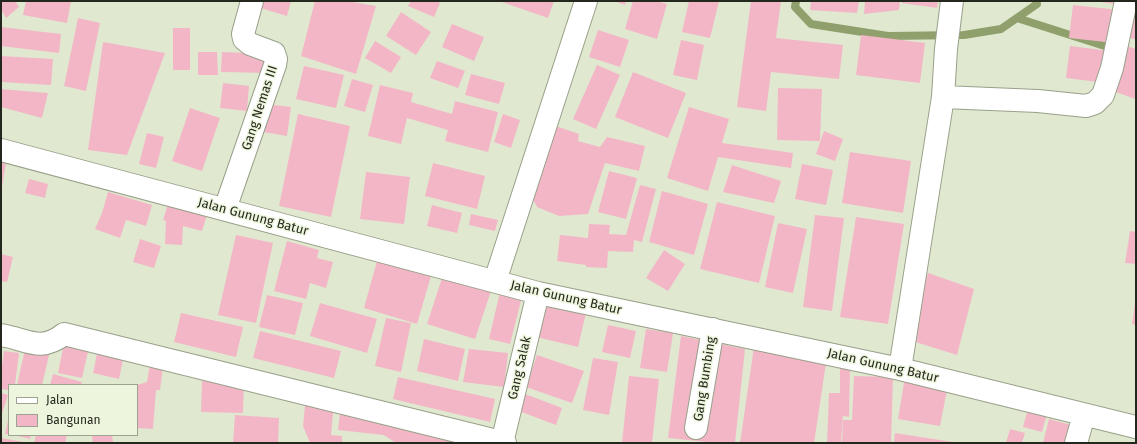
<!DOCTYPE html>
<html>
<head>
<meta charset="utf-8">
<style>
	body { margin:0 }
	#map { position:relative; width:1137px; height:444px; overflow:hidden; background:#e0e9d0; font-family:"Fira Sans",sans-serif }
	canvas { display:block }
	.frame { position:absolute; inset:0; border:2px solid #24271e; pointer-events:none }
	.legend { position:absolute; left:8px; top:384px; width:130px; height:52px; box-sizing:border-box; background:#edf6dd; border:1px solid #9da391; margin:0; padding:5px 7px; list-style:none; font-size:12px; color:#24271e }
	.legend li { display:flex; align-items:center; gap:8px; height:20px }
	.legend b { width:20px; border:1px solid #9da391 }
</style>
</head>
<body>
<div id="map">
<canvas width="1137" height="444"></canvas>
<div class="frame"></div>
<ul class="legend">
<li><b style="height:5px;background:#fff"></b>Jalan</li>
<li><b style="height:11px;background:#f3b6c7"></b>Bangunan</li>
</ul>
</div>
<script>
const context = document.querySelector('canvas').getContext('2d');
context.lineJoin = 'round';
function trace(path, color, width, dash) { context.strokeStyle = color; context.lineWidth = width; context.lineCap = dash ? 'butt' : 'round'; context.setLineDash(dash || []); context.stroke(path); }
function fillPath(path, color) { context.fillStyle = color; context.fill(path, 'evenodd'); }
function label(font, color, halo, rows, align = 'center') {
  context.font = font + ' "Fira Sans",sans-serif'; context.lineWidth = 3; context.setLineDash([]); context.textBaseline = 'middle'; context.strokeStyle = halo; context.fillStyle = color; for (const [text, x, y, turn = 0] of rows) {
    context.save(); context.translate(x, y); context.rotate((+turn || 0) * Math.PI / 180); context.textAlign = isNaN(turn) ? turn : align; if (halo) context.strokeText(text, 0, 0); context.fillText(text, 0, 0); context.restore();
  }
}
trace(new Path2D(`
	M796,1l-1,6 16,17 77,12 76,-1 37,-6 36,-25 -1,-3
	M1017,18l97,31`), '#8fa06d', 8);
fillPath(new Path2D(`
	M1,1h14l4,6 -13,11 -5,-9z
	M26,1h45l-4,22 -44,-8z
	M255,1h36l-4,15 -33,-10z
	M315,1h32l29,5 -20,68 -55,-18z
	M411,1h25l4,2 -6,14 -26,-11z
	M499,1h55l-6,17z
	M614,1h12l-1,4z
	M633,1h23l11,3 -10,35 -32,-10z
	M689,1h30l-9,37 -28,-6z
	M751,1h30l-5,37 67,7 -4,34 -68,-7 -5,39 -29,-4z
	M811,1h48l-2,12 -47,-3z
	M865,1h35l-1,9 -35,4z
	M902,1h36l-1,7 -35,-5z
	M1094,1h28v4z
	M1073,5l46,5 -4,33 -46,-5z
	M1136,7v33l-11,-4z
	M401,12l30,20 -15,23 -30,-19z
	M78,18l22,5 -14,68 -22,-5z
	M452,24l32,13 -10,24 -32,-14z
	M1,27l60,7 -2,19 -58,-7z
	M173,28h17v42h-17z
	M598,30l31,10 -9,27 -31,-10z
	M861,35l64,8 -5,40 -64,-8z
	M681,40l23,5 -7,35 -24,-5z
	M375,41l26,16 -10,16 -26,-15z
	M103,42l62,11 -38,102 -39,-5z
	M1124,45l12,4 -1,50 -27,-10z
	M1070,46l40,5 -4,32 -40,-5z
	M198,52h19l1,23h-20z
	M222,52l47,2v19l-48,-1z
	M1,56l52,3 -2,26 -50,-3z
	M437,61l28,10 -7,17 -28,-10z
	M597,65l23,10 -24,54 -23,-10z
	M304,66l40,9 -8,33 -40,-9z
	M633,72l53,21 -18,45 -53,-21z
	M471,74l34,9 -6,21 -34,-9z
	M352,79l21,6 -8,27 -21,-6z
	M223,83l26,3 -2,25 -27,-3z
	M380,85l33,8 -2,9 41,12 3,-13 43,11 -10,40 -43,-11 3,-11 -41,-12 -6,26 -33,-8z
	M778,88l44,1 -2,52 -43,-1z
	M1,89l47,4 -6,25 -41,-11z
	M266,104l25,3 -4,29 -24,-4z
	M689,107l40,12 -7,24 71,10 -2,15 -73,-11 -10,34 -41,-13z
	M190,108l30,10 -18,53 -30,-10z
	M298,114l52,12 -19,91 -52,-11z
	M503,114l17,6 -9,28 -17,-6z
	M550,124l29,10 -1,7 22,6 7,-10 38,9 -6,25 -34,-8 -17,51 -29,2 -22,-9 -6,-12z
	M824,131l19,8 -8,22 -19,-7z
	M147,133l17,4 -8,31 -17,-4z
	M850,152l61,9 -8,52 -61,-10z
	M1,162l5,1 -4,24h-1z
	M433,163l52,13 -8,33 -52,-13z
	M802,164l31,6 -7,35 -31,-6z
	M732,165l49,16 -7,22 -51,-11z
	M609,171l28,7 -11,41 -28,-7z
	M366,172l44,5 -6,47 -44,-5z
	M29,179l19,5 -3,14 -20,-5z
	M640,185l16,4 -14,53 -8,-2 -1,12 -25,-1 -1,17 -21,-1v-2l-29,-4 3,-26 28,3 1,-14 21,1 -1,9 17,1z
	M662,191l46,13 -14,51 -45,-13z
	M108,192l44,13 -6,21 -20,-6 -6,18 -25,-9 7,-16z
	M717,202l58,14 -16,67 -59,-14z
	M168,204l39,11 -5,16 -19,-5 -1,19 -17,-1 1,-23 -3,-1z
	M432,205l30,8 -5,20 -30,-7z
	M471,214l27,6 -3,11 -26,-6z
	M815,215l29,3 -12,93 -29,-4z
	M856,217l48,7 -16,100 -48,-7z
	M778,223l29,6 -14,64 -28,-6z
	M1130,231l6,1v32l-11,-1z
	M236,235l37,8 -17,80 -38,-8z
	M140,239l21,7 -7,22 -21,-6z
	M287,241l32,9 -2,8 16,4 -7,26 -16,-5 -4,16 -32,-8z
	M664,250l21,14 -17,27 -22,-13z
	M1,254l12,3 -6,25 -6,-1z
	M377,261l54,15 -14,48 -53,-16z
	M928,273l46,16 -17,66 -48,-15z
	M443,275l48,16 -16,48 -48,-15z
	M500,292l22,5 -12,47 -21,-5z
	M267,295l36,8 -8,32 -36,-8z
	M540,302l46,11 -8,34 -46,-11z
	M320,303l57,16 -10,34 -57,-17z
	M1135,303h1v22l-4,-1z
	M181,313l62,14 -7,30 -62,-15z
	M386,318l25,5 -10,49 -26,-6z
	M608,325l28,6 -6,27 -28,-6z
	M646,329l27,4 -6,39 -27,-4z
	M260,331l81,20 -7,27 -81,-20z
	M681,336l64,13 -10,94h-18l-49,-5z
	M65,338l25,5 -8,35 -24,-5z
	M424,339l41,10 -7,32 -41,-10z
	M754,347l72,16 -12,80h-74z
	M25,349l24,6 -7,30h-25z
	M98,349l26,6 -5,24 -26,-6z
	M469,349l39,4 -4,34 -41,-5z
	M4,351l15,2 -4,32h-6v5l-8,-1v-16z
	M537,355l47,16 -12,32 -46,-16z
	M593,358l25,4 -9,53 -26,-5z
	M150,364l13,2 -3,24h-4l-3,39 -16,-1v-43l10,-3z
	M840,368h10l-1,49 -5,-1 -1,-1 -2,28h-14l2,-50h11z
	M53,374l29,8 -1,3h-31z
	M629,376l30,3 -7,64h-30z
	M854,376l39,1 -2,66h-49l1,-23h9z
	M398,377l97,22 -5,23 -97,-23z
	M905,377l43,8 -8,41 -42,-7z
	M202,381l42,1 -1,31 -42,-1z
	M1,393l7,2 -7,21z
	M525,394l37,14 -6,17 -37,-14z
	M306,396l28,6 -3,33 11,1v7h-32l-7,-17z
	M1028,409l19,5 -5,18 -19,-5z
	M340,412l148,31h-92l-12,-8 -46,-5z
	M235,415l44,3 -1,25h-45z
	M1049,419l26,7 -5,17h-27z
	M8,421h1v13h-4z
	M1010,429l15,4 -3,10h-16z
	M895,433l58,9v1h-59z
	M14,435h17l-1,4z
	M36,435h31l-2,8h-31z
	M89,435h23l1,8h-20l-1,-7z
	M1,438l23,4v1h-23z`), '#f3b6c7');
const street = new Path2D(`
	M943,97l95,4 48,5 9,-3 8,-8 9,-27 14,-67
	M1,150l537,143 362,76 236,58
	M225,209l50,-144 1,-6 -2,-6 -24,-9 -6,-5 -1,-5 9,-33
	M495,281l91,-280
	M1,335c26,4 39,18 63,-1l441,109
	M900,369l43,-272 3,-48 6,-48
	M696,428l17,-99
	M502,443l36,-150
	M1076,443l8,-28`);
trace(street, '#98a089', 24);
trace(street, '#fff', 22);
label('13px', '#24271e', '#edf6dd', [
	["Gang Nemas III",260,108,-72],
	["Jalan Gunung Batur",253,217,15],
	["Jalan Gunung Batur",566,298,13],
	["Jalan Gunung Batur",883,366,13],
	["Gang Salak",520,368,-77],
	["Gang Bumbing",705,379,-81]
]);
</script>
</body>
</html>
